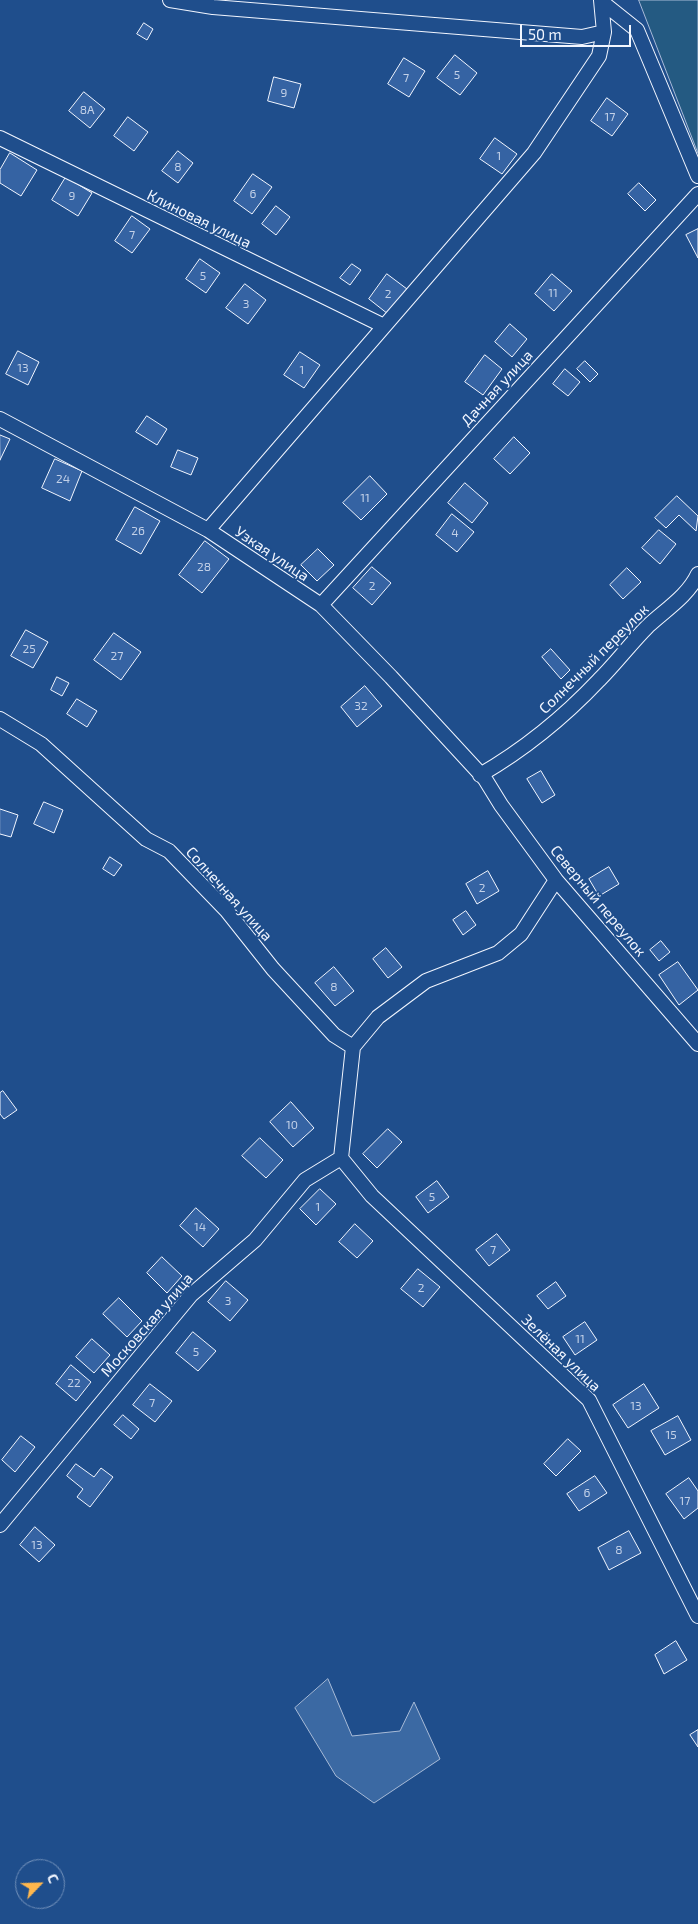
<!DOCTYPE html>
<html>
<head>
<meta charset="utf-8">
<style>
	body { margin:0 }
	#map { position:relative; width:698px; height:1924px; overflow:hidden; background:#1f4e8c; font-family:"Exo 2",sans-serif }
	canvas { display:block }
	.north { position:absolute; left:15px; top:1859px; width:50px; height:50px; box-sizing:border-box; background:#1f4e8c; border:1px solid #7391ba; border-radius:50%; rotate:66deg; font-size:14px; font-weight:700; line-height:20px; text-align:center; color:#f2f6ff }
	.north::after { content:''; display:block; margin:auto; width:18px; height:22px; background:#ffb74d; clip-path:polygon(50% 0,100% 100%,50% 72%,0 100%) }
	.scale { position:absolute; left:520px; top:25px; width:111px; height:22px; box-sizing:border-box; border:2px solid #f2f6ff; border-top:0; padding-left:6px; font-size:15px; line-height:18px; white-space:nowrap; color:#f2f6ff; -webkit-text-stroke:4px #1f4e8c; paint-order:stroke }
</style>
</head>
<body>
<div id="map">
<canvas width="698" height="1924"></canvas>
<div class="north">С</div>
<div class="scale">50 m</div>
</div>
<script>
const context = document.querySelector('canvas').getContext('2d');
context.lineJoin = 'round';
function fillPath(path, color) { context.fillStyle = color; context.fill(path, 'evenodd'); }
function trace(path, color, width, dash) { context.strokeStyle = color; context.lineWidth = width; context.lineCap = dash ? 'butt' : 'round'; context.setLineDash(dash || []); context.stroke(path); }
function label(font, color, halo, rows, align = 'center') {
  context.font = font + ' "Exo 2",sans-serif'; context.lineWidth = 4; context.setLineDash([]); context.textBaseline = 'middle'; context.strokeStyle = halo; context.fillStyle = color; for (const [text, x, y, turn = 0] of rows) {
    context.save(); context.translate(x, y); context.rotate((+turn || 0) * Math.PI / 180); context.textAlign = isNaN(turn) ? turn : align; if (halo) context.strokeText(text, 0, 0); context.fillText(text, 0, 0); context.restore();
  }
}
const green = new Path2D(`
	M639,0h59v153z`);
fillPath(green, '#245a82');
trace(green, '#a8bbd7', 1);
const water = new Path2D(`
	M328,1679l24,57 48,-5 14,-29 26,57 -66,44 -38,-27 -41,-68z`);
fillPath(water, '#3b69a3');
trace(water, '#a8bbd7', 1);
const building = new Path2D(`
	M144,23l9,6 -6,11 -10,-6z
	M455,55l22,18 -17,22 -23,-17z
	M404,58l21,13 -16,26 -21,-13z
	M274,77l27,7 -7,24 -26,-7z
	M84,92l21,17 -15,19 -21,-17z
	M607,98l21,16 -16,22 -21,-15z
	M128,117l20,15 -14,19 -20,-15z
	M495,138l22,16 -15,20 -22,-15z
	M178,151l15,12 -15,20 -16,-12z
	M10,153l27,17 -16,26 -21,-13v-13z
	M253,174l19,13 -20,27 -18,-13z
	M66,177l26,16 -14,23 -26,-16z
	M639,183l17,17 -11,11 -17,-17z
	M276,206l14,11 -14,18 -14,-11z
	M132,216l18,13 -18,24 -17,-12z
	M698,229v29l-12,-23z
	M200,259l20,14 -14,20 -20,-14z
	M352,264l9,6 -11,15 -10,-7z
	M387,274l20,15 -19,25 -19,-15z
	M552,274l20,17 -18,20 -19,-17z
	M245,284l21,16 -18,24 -22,-16z
	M510,324l17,15 -15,18 -17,-15z
	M18,351l21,11 -11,23 -22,-11z
	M300,352l20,13 -16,23 -20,-13z
	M485,355l17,14 -19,26 -18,-13z
	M585,361l13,13 -8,8 -13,-13z
	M565,369l15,13 -12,14 -15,-12z
	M147,416l20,13 -10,16 -21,-13z
	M0,435l10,4 -10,21z
	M514,437l16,16 -20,21 -16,-15z
	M178,450l20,8 -7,17 -20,-8z
	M55,459l27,12 -12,30 -28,-13z
	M370,476l17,18 -26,26 -18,-17z
	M465,483l23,20 -16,20 -24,-20z
	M677,496l21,20 -2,15 -17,-16 -13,13 -11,-10z
	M135,507l25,14 -19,33 -25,-14z
	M452,514l22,18 -17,20 -21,-17z
	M659,530l17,14 -16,20 -18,-16z
	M205,541l24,18 -27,34 -23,-18z
	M318,549l16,16 -17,16 -16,-16z
	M372,567l19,16 -19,22 -19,-17z
	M627,568l14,14 -18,17 -13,-14z
	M26,630l22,12 -15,26 -22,-12z
	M114,633l27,19 -20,28 -27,-20z
	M551,649l19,21 -9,9 -19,-22z
	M57,677l12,6 -7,13 -11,-6z
	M365,686l17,20 -25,21 -16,-20z
	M77,699l20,12 -10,16 -20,-13z
	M541,771l14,24 -13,8 -15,-24z
	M44,802l19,8 -9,23 -20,-9z
	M0,809l18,6 -7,22 -11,-3z
	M110,857l12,8 -8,11 -11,-7z
	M609,867l10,17 -20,12 -10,-17z
	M488,871l11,20 -22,13 -11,-20z
	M466,911l10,14 -13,10 -10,-15z
	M661,941l9,11 -11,9 -9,-11z
	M386,948l16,19 -14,11 -15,-19z
	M678,962l20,28 -19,15 -20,-30z
	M334,967l20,24 -19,15 -20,-23z
	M3,1091l14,19 -13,9 -4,-5v-21z
	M291,1102l23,26 -21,19 -23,-25z
	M388,1129l14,13 -25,26 -14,-14z
	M260,1138l23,22 -17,18 -24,-22z
	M437,1181l12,16 -21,16 -12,-16z
	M320,1189l16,15 -20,21 -16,-16z
	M196,1208l23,21 -16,18 -23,-21z
	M355,1224l18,17 -16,17 -18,-16z
	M497,1234l13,16 -21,16 -13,-16z
	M162,1257l20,19 -15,17 -20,-20z
	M418,1269l22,18 -17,20 -22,-18z
	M226,1281l22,19 -18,21 -22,-19z
	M556,1282l10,14 -18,13 -11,-13z
	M119,1298l23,23 -15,16 -24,-23z
	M585,1322l12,18 -22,15 -12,-18z
	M193,1332l23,19 -18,20 -22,-18z
	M92,1339l18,16 -16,18 -18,-16z
	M71,1365l20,17 -15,19 -20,-17z
	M150,1384l22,17 -17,21 -22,-17z
	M644,1384l15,24 -31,20 -15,-23z
	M123,1415l16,14 -8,10 -17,-14z
	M678,1416l13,24 -26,15 -14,-24z
	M21,1436l14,11 -20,25 -13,-12z
	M568,1439l13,12 -25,25 -12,-12z
	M76,1464l18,13 7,-9 12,9 -23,30 -13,-10 6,-8 -16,-13z
	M595,1476l12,17 -28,18 -12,-17z
	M689,1478l9,13v17l-14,11 -18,-25z
	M35,1527l20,18 -16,17 -19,-17z
	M629,1531l12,22 -32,17 -11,-22z
	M676,1641l11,19 -23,14 -9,-19z
	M698,1730v17l-8,-12z`);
fillPath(building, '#3563a3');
trace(building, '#f2f6ff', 1);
const minor = new Path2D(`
	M170,0l43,7 369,30 22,-5
	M602,2l35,28 61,146
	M0,138l384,188
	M0,419l208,111 113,75 70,72 94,102 16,26 55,75 142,164
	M208,530l326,-377 65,-97 5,-24 -3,-32
	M321,605l377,-411
	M0,719l41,25 105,95 23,12 58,60 46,58 61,66 19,12
	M480,775c45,-26 84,-58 119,-95 17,-17 32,-37 49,-54 17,-16 40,-30 50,-52
	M341,1158l31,38 217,204 109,216
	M0,1525l191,-230 64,-55 50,-60 36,-22 12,-111 25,-30 48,-36 72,-28 23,-19 35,-54`);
trace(minor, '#f2f6ff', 16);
trace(minor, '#1f4e8c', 14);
label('12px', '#c3d1e8', null, [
	["5",457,75],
	["7",406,78],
	["9",284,93],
	["8А",87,110],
	["17",610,117],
	["1",499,156],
	["8",178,167],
	["6",253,194],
	["9",72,196],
	["7",132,235],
	["5",203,276],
	["11",553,293],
	["2",388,294],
	["3",246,304],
	["13",23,368],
	["1",302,370],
	["24",63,479],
	["11",365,498],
	["26",138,531],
	["4",455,533],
	["28",204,567],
	["2",372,586],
	["25",29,649],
	["27",117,656],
	["32",361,706],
	["2",482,888],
	["8",334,987],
	["10",292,1125],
	["5",432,1197],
	["1",318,1207],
	["14",200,1227],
	["7",493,1250],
	["2",421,1288],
	["3",228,1301],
	["11",580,1339],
	["5",196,1352],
	["22",74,1383],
	["7",152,1403],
	["13",636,1406],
	["15",671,1435],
	["6",587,1493],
	["17",685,1501],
	["13",37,1545],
	["8",619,1550]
]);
label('15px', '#f2f6ff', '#1f4e8c', [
	["Клиновая улица",199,219,26],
	["Дачная улица",497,388,-47],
	["Узкая улица",272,554,34],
	["Солнечный переулок",594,659,-45],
	["Солнечная улица",229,894,48],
	["Северный переулок",598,901,50],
	["Московская улица",147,1325,-49],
	["Зелёная улица",561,1353,44]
]);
</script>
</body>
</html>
